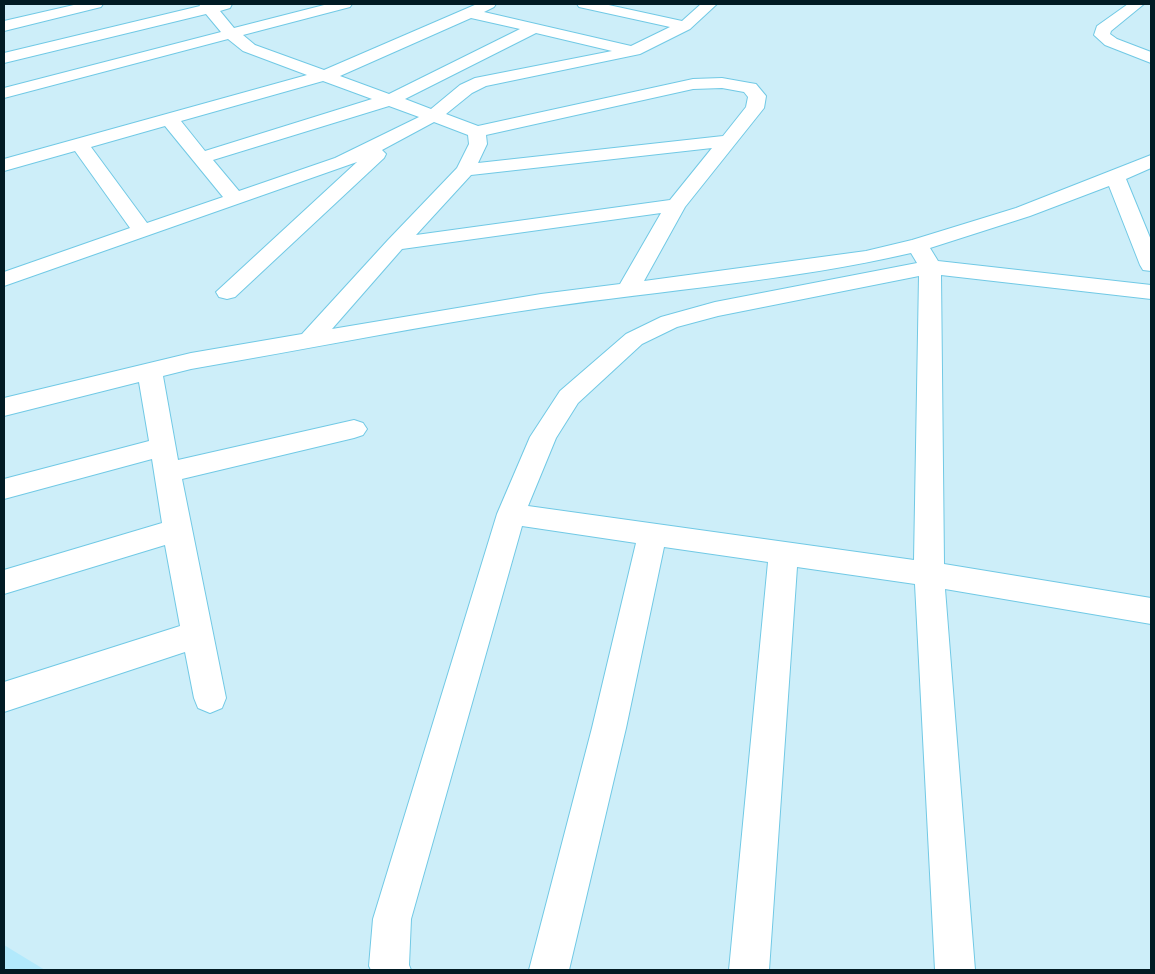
<!DOCTYPE html>
<html>
<head>
<meta charset="utf-8">
<style>
	body { margin:0 }
	#map { position:relative; width:1155px; height:974px; overflow:hidden; background:#cdeef9; font-family:Figtree,sans-serif }
	canvas { display:block }
	.frame { position:absolute; inset:0; border:5px solid #011b24; pointer-events:none }
</style>
</head>
<body>
<div id="map">
<canvas width="1155" height="974"></canvas>
<div class="frame"></div>
</div>
<script>
const context = document.querySelector('canvas').getContext('2d');
context.lineJoin = 'round';
function fillPath(path, color) { context.fillStyle = color; context.fill(path, 'evenodd'); }
function trace(path, color, width, dash) { context.strokeStyle = color; context.lineWidth = width; context.lineCap = dash ? 'butt' : 'round'; context.setLineDash(dash || []); context.stroke(path); }
fillPath(new Path2D(`
	M4,945l41,25h-41z`), '#b2e9fc');
const street = new Path2D(`
	M78,4h25l-2,3 -97,24v-10z
	M199,4h33l-2,4 -10,3 14,17 94,-24h24l-2,3 -107,28 12,10 69,25 153,-66h19l-2,3 -10,5 147,34 39,-19 -91,-20 -2,-3h27l78,17 19,-17h16l-27,25 -50,25 -154,32 -14,7 -26,21 32,12 215,-47 29,-1 28,5 6,1 10,12 -2,12 -79,99 -41,74 222,-30 46,-11 104,-32 135,-53v13l-25,11 25,61v31l-8,-1 -3,-5 -31,-79 -79,30 -100,32 8,13 213,24v14l-210,-24 3,289 207,34v26l-206,-35 30,381h-40l-20,-386 -118,-17 -28,403h-40l39,-408 -104,-15 -38,181 -57,242h-40l63,-242 44,-185 -114,-17 -111,393 -2,46 2,5h-40l-2,-4 4,-47 124,-405 33,-77 30,-46 66,-57 35,-17 54,-15 202,-39 -6,-10c-121,28 -247,37 -370,55 -117,17 -233,41 -350,61l-28,7 15,84 176,-40 9,3 4,6 -4,6 -9,3 -172,41 44,219 -4,10 -12,5 -12,-5 -4,-10 -9,-46 -181,60v-30l176,-56 -15,-81 -161,49v-24l158,-47 -10,-64 -148,40v-20l145,-38 -10,-59 -135,34v-18l187,-45 111,-19 86,-94 69,-72 12,-24 -1,-9 -34,-13 -52,28 4,4 -2,4 -149,139 -8,2 -8,-2 -3,-5 141,-130 -353,124v-14l126,-44 -55,-77 -71,20v-12l303,-84 -64,-24 -15,-12 -224,59v-10l217,-56 -15,-18 -202,49v-10l196,-47zM471,18l49,11 -131,65 -49,-18zM536,33l76,18 -137,27 -15,7 -29,24 -26,-10zM323,81l49,18 -167,52 -24,-30zM722,88l22,4 4,5 -2,10 -23,29 -245,27 9,-19 -1,-9 207,-46zM389,106l30,11 -84,41 -96,33 -26,-31zM165,126l58,71 -76,26 -56,-76zM712,148l-42,52 -254,35 55,-60zM661,213l-41,71 -79,10 -209,35 70,-80zM919,276l-5,284 -386,-54 28,-68 22,-35 64,-59 35,-17 41,-11z
	M1128,4h16l-33,27 -1,3 7,5 34,13v11l-46,-18 -11,-10 3,-9z`);
trace(street, '#71c9e5', 2);
fillPath(street, '#fff');
</script>
</body>
</html>
